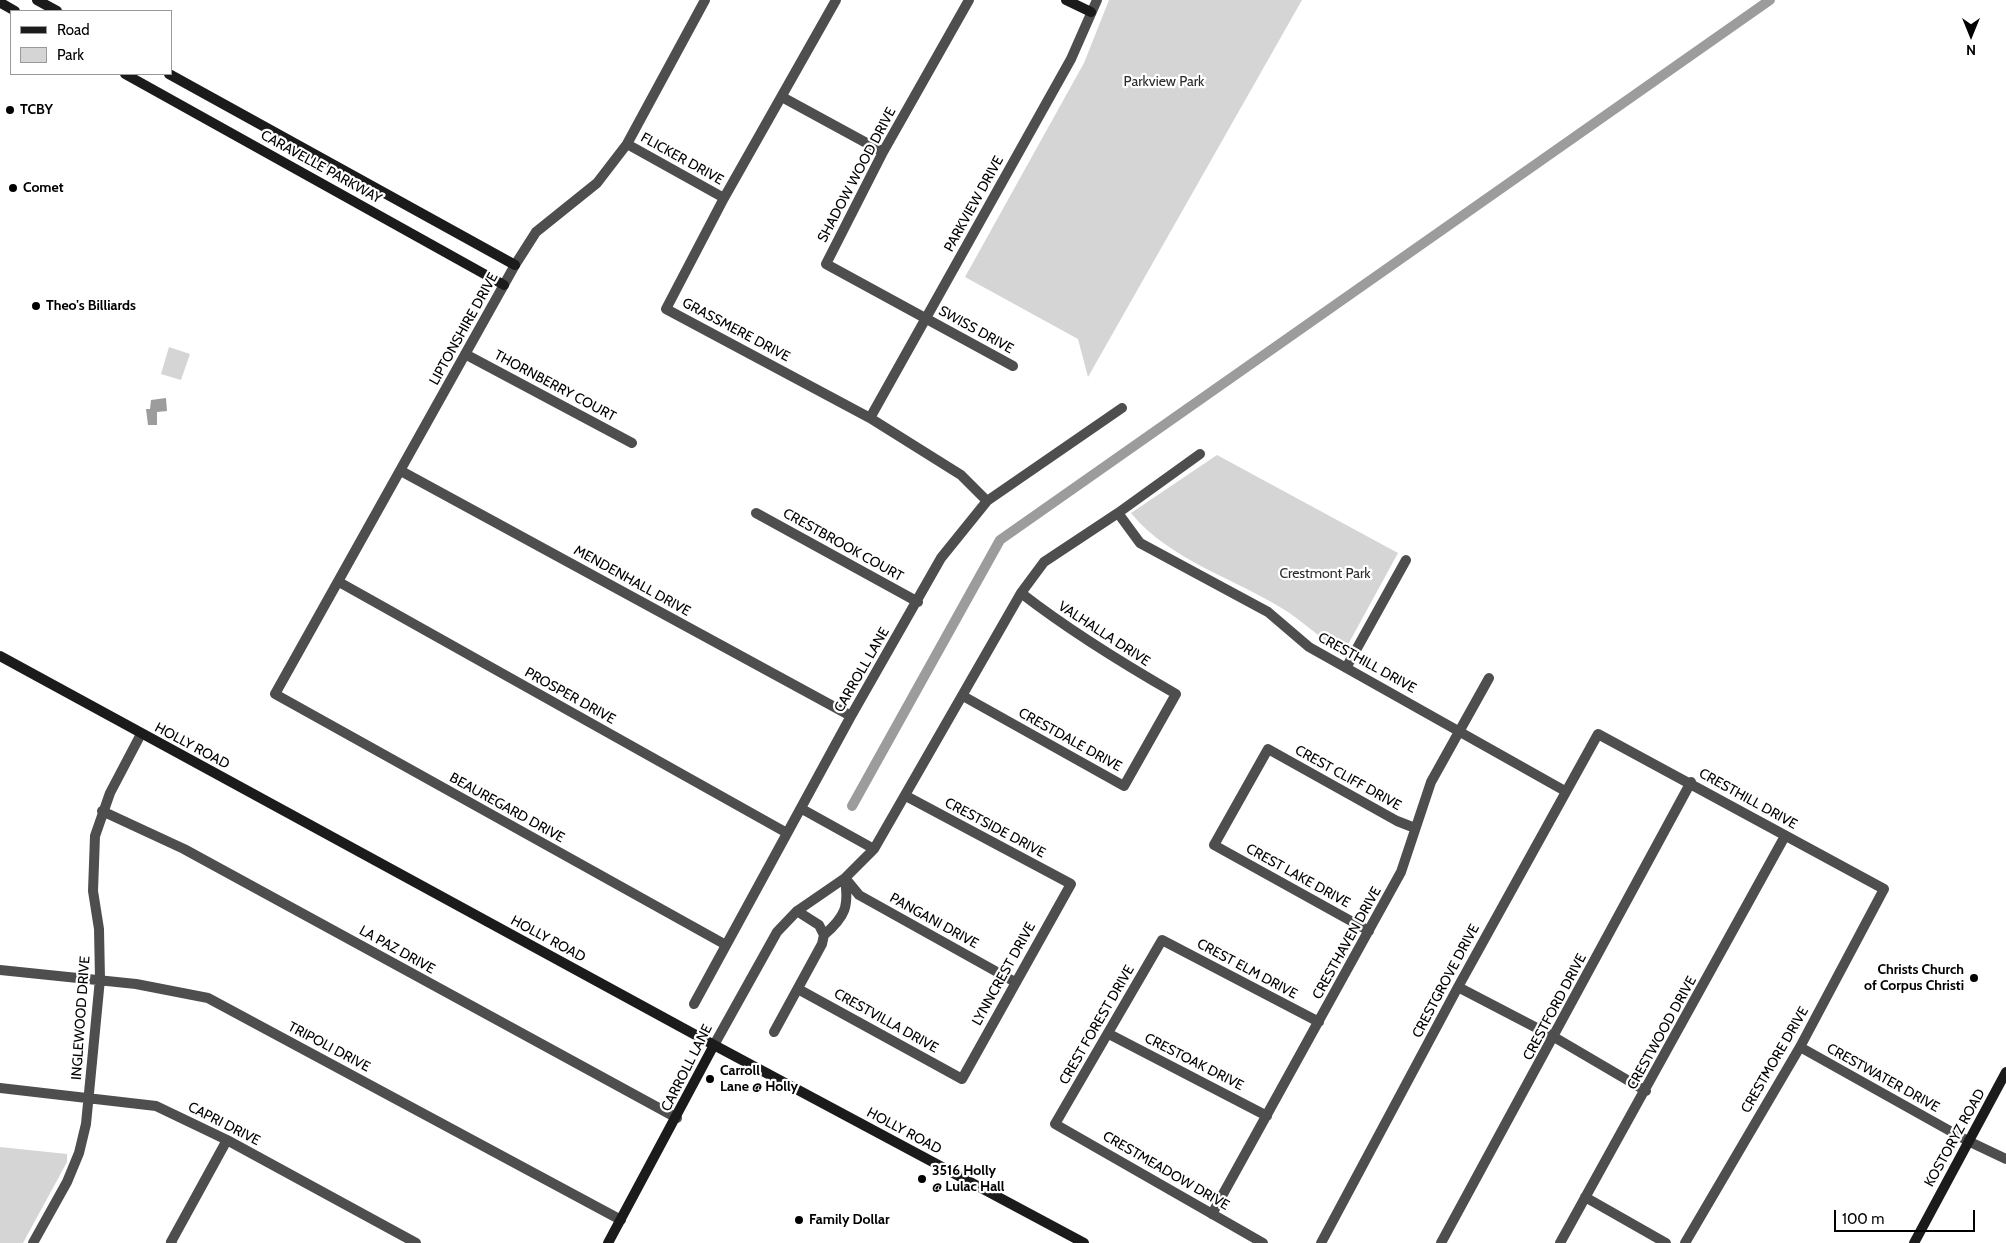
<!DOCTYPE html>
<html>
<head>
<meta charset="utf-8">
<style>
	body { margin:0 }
	#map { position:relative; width:2006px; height:1243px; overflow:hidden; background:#fff; font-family:Cabin,sans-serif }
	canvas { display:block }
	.legend { position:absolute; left:10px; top:10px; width:162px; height:65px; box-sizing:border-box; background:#fff; border:1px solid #999; margin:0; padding:6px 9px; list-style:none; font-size:15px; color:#000 }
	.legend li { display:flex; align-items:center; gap:10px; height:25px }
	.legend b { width:25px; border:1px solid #999 }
	.north { position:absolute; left:1946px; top:10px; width:50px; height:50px; -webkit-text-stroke:4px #fff; paint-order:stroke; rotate:180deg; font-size:14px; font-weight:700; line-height:20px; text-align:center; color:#000 }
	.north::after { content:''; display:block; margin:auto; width:18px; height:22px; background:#000; clip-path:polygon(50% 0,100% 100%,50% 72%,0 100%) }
	.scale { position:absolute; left:1834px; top:1210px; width:141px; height:22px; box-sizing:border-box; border:2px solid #000; border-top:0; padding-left:6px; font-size:15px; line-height:18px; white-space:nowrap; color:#000; -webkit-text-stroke:4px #fff; paint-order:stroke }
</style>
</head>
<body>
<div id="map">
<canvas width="2006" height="1243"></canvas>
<ul class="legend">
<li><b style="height:6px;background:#1b1b1b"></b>Road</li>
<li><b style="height:14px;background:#d5d5d5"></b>Park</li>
</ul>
<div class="north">N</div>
<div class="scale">100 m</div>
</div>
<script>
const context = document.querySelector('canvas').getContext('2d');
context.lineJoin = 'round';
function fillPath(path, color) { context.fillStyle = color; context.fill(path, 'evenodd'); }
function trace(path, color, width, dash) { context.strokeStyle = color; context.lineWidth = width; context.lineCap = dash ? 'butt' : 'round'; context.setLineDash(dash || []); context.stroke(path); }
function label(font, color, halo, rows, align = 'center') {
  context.font = font + ' Cabin,sans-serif'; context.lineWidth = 4.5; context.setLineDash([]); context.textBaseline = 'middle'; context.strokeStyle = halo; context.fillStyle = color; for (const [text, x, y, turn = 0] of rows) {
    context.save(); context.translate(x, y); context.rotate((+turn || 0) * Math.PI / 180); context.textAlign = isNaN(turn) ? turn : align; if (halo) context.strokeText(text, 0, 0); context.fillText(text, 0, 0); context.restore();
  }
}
fillPath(new Path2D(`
	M1109,0h193l-214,377 -10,-38 -113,-62 119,-214z
	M169,347l21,7 -9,26 -20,-6z
	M1217,455l181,98 -54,99c-21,-11 -37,-27 -56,-40 -51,-33 -118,-51 -157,-99z
	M0,1147l67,7v8l-44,81h-23z`), '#d5d5d5');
fillPath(new Path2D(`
	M166,398l1,13 -10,1v13h-9l-2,-16h4l1,-9z`), '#9c9c9c');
trace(new Path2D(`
	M852,806l148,-266 770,-540`), '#9c9c9c', 10);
trace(new Path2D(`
	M705,0l-78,144 -30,39 -61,49 -21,33 -240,429 451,251
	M836,0l-112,198 -58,111 204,109 91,57 26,26
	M969,0l-86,152 -57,112 187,102
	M782,97l101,55
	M627,144l97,54
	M465,354l167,89
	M870,418l201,-359 26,-59
	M401,471l450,245
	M756,513l162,89
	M1118,513l22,30 128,69 41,35 256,144
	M339,582l448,251
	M1346,668l60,-108
	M963,696l161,90 52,-92c-54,-31 -106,-63 -155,-101
	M802,809l72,40
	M102,811l82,38 493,269
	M845,878l14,17 156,87
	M1369,931l-155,-86 54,-96 129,72 18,7
	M824,935c22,-19 25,-29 21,-56
	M0,970l136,14 72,14 413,222
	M1458,987l96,50 92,54
	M798,989l164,90 109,-195 -165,-88
	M694,1004l157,-288 90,-158 46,-57 135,-93
	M774,1032l48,-88 2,-9 -5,-10 -22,-14
	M1109,1034l158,82
	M714,1045l63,-113 20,-21 48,-33 29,-29 147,-256 23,-31 74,-49 82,-59
	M1800,1047l168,94 38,18
	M0,1088l156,18 71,34 189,103
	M1585,1197l81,46
	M1212,1214l189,-342 30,-90 58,-104
	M33,1243l34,-61 12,-29 7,-29 14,-145 -1,-50 -6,-38 2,-55 15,-43 31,-59
	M172,1243l-1,-1 56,-102
	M1263,1243l-208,-119 107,-184 157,82
	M1321,1243l137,-256 140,-253 286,155 -84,158 -115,196
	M1441,1243l250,-461
	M1560,1243l225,-407`), '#4e4e4e', 10);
trace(new Path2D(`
	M37,0l20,11
	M1066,0l25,12
	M1,3l14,8
	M125,74l379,211
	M169,74l346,191
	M0,656l714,389 370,198
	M608,1243l106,-198
	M1914,1243l92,-171`), '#1b1b1b', 10);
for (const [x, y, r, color] of [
	[10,110,5,"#000"],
	[13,188,5,"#000"],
	[36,306,5,"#000"],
	[1974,978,5,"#000"],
	[710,1079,5,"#000"],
	[922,1179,5,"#000"],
	[799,1220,5,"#000"]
]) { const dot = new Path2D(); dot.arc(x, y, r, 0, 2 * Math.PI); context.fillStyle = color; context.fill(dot); trace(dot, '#fff', 2); }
label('14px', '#2c2c2c', '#fff', [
	["Parkview Park",1164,82],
	["Crestmont Park",1325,574]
]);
label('bold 14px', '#000', '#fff', [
	["TCBY",20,110],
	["Comet",23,188],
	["Theo's Billiards",46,306],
	["Christs Church",1964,970,"right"],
	["of Corpus Christi",1964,986,"right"],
	["Carroll",720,1071],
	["Lane @ Holly",720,1087],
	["3516 Holly",932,1171],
	["@ Lulac Hall",932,1187],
	["Family Dollar",809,1220]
], 'left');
label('14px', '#000', '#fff', [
	["FLICKER DRIVE",682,159,29],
	["CARAVELLE PARKWAY",321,167,29],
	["SHADOW WOOD DRIVE",857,175,-62],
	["PARKVIEW DRIVE",974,204,-61],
	["LIPTONSHIRE DRIVE",464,329,-61],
	["GRASSMERE DRIVE",736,330,28],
	["SWISS DRIVE",976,330,29],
	["THORNBERRY COURT",555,386,28],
	["CRESTBROOK COURT",843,545,29],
	["MENDENHALL DRIVE",632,581,29],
	["VALHALLA DRIVE",1104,634,33],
	["CRESTHILL DRIVE",1367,663,29],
	["CARROLL LANE",862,670,-60],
	["PROSPER DRIVE",570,696,29],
	["CRESTDALE DRIVE",1070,740,29],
	["HOLLY ROAD",192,746,28],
	["CREST CLIFF DRIVE",1348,778,29],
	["CRESTHILL DRIVE",1748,799,29],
	["BEAUREGARD DRIVE",507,808,29],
	["CRESTSIDE DRIVE",995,828,28],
	["CREST LAKE DRIVE",1298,876,29],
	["PANGANI DRIVE",934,921,29],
	["HOLLY ROAD",548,939,28],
	["CRESTHAVEN DRIVE",1347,943,-61],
	["LA PAZ DRIVE",397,950,29],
	["CREST ELM DRIVE",1247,969,28],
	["LYNNCREST DRIVE",1004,974,-61],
	["CRESTGROVE DRIVE",1446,981,-62],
	["CRESTFORD DRIVE",1555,1007,-62],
	["INGLEWOOD DRIVE",81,1018,-86],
	["CRESTVILLA DRIVE",886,1021,29],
	["CREST FOREST DRIVE",1097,1025,-60],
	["CRESTWOOD DRIVE",1662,1033,-61],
	["TRIPOLI DRIVE",329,1047,28],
	["CRESTMORE DRIVE",1775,1060,-60],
	["CRESTOAK DRIVE",1194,1062,27],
	["CARROLL LANE",687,1068,-63],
	["CRESTWATER DRIVE",1883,1078,29],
	["CAPRI DRIVE",224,1124,27],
	["HOLLY ROAD",904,1131,28],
	["KOSTORYZ ROAD",1955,1138,-61],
	["CRESTMEADOW DRIVE",1166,1171,30]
]);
</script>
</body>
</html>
